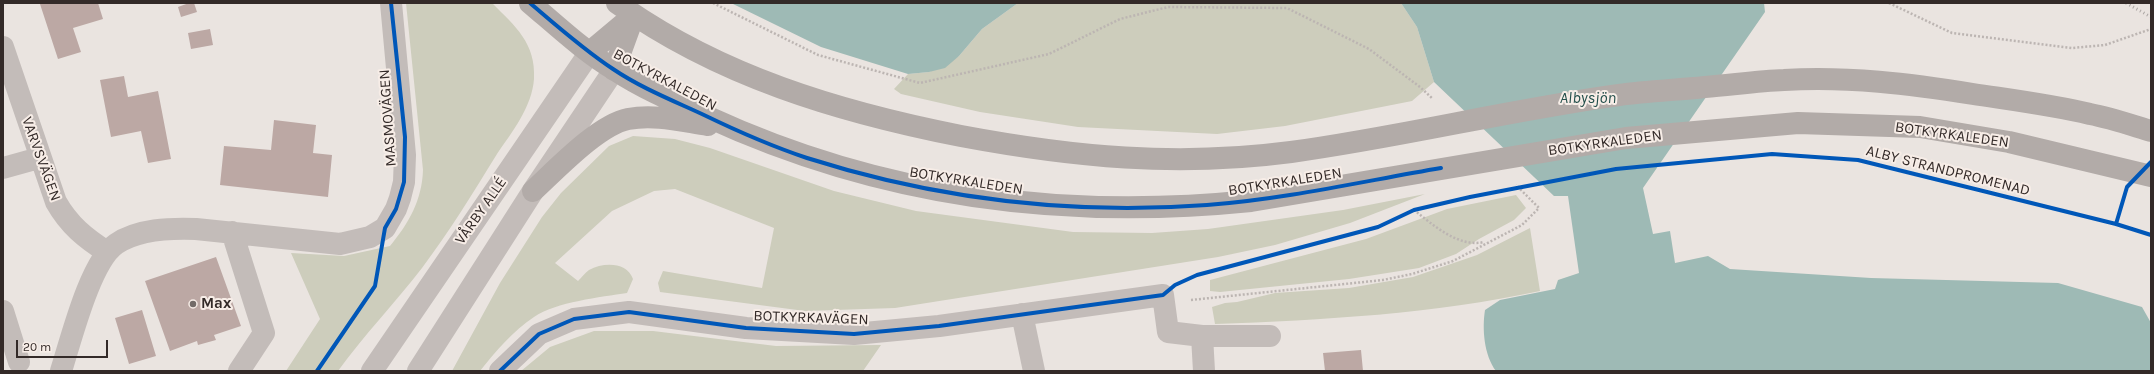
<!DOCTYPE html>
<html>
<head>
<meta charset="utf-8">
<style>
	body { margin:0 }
	#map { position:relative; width:2154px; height:374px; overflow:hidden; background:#eae4e0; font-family:Karla,sans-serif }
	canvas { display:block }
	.frame { position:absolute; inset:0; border:4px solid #332a28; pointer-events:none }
	.scale { position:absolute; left:16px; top:340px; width:92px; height:18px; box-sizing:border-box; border:2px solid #332a28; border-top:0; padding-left:5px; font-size:12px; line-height:14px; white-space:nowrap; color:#332a28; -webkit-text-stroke:3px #f7ede7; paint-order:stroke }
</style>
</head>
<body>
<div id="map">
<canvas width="2154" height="374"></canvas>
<div class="frame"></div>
<div class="scale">20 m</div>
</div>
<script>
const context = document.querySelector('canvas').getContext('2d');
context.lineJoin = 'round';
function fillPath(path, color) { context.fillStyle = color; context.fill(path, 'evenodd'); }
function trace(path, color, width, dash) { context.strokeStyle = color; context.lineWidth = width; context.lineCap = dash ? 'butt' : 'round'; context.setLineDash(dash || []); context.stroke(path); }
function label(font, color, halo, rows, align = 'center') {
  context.font = font + ' Karla,sans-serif'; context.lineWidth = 4; context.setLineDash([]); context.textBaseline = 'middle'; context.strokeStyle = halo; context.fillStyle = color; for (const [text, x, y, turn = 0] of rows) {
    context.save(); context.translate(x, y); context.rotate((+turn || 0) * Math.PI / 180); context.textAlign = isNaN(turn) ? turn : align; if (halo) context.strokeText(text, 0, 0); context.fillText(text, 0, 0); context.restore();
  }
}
fillPath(new Path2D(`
	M406,3h86c23,23 44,40 42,76 -2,28 -22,53 -37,75 -24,39 -48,78 -75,114 -27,35 -58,67 -84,103h-52l34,-52 -29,-66 53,3 46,-10c19,-23 32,-46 33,-76z
	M1018,3h383l16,24 17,55 -22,19 -127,25 -68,8 -139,-7 -98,-15 -79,-18 -7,-5 14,-15 21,-2 30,-16 23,-27z
	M633,136l42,3 35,9 124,43 82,20 157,21 79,1 56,-4 135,-19 82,-16 -75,29 -75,22 -57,12 -323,51 -90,3 -145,-19 -2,-9 5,-12 99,17 12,-60 -99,-39 -21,2 -42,20 -57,52 23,18c3,-3 7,-8 11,-11 15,-8 38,-8 44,9l-6,14c-26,4 -71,9 -93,24 -21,14 -38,34 -54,54h-28l48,-88 42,-66 19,-24 48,-47z
	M1516,195l10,13 -12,12 -35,19 -23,15 -37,14 -70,11 -129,13 -10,-1v-11l156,-41 81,-30z
	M1530,228l10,63c-106,23 -217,29 -325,33l-3,-17 13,-4 12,-1 38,-9 74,-5 64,-11 64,-22z
	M594,331h59l123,15 105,-1 -18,26h-342l29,-24z`), '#cdcdbc');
fillPath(new Path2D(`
	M731,3h287l-36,26 -23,27 -14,12 -16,4 -21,2 -87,-27z
	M1401,3h363l1,9 -122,176 10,46 17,-3 5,32 33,-7 22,13 141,9 187,5 84,24 9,16v48h-655c-12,-16 -14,-42 -11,-61l15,-10 55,-11 3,-9 21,-7 -11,-77h-14l-120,-114 -17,-55z`), '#9ebab5');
fillPath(new Path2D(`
	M43,3h55l5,16 -30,9 8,24 -23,7 -18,-55z
	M189,3h5l3,9 -16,5 -3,-10z
	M210,29l3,16 -22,4 -3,-16z
	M124,76l4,21 30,-6 13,68 -23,4 -7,-32 -30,6 -11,-57z
	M274,120l42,5 -3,28 19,2 -4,42 -108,-12 4,-39 47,4z
	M216,257l25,69 -27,9 2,5 -18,5 -1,-4 -27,10 -25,-70z
	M142,310l14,46 -27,8 -14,-46z
	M1361,350l2,21h-38l-2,-18z`), '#bca8a4');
trace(new Path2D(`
	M713,3l105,52 102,28 129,-29 71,-35 48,-12 119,1 82,41 51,38 13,12
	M1889,3l63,30 120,15 33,-3 46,-16
	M1414,210c19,15 45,38 70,32
	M1191,300l192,-20 29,-6 41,-13 69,-36 17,-17 -23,-23`), '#bcb5b2', 2.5, [2, 2]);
trace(new Path2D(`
	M3,47l53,155c13,23 29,36 51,50
	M3,168l36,-10
	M232,232l32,101 -25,38
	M3,311l16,51
	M1022,314l12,57
	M1202,336l2,35
	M61,371c10,-31 29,-109 55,-127 22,-15 54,-16 80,-15l144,15 30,-7 15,-9 11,-19 4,-11 4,-16 1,-27 -14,-152
	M372,371l218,-319
	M418,371l115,-180 81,-121
	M500,371l39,-37 35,-15 55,-7 117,16 108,6 85,-8 224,-31 5,37 34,4h68`), '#c3bcb9', 22);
trace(new Path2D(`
	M530,3c26,22 56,50 85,67 29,19 62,33 93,47 174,80 353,103 543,84l375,-63 172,-15 122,4 89,15 142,34
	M617,3c102,73 222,109 344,133 112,21 216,31 330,16 110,-15 218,-42 328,-57 28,-4 58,-5 86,-8 26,-2 53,-6 79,-7 63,-4 127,4 189,14 39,6 79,11 117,20 21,4 41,11 61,17
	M590,52l43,-36
	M614,70l20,-55
	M533,191c23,-21 65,-66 95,-72 27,-5 53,2 80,6`), '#b2aba8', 22);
trace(new Path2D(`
	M2126,3l25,14`), '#aba6a3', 3, [1, 3]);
trace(new Path2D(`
	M530,3c27,23 54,47 83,66 28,19 61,32 91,46 33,16 67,31 103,43 129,41 265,57 400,47 79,-6 157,-24 234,-37
	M2116,224l11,-37 24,-25
	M317,371l58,-85 10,-58 11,-19 8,-27 1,-45 -14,-134
	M500,371l39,-37 35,-15 55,-7 117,16 108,6 85,-8 224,-31 12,-10 22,-10 181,-48 36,-17 56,-13 146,-28 156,-15 86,6 258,64 35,11`), '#0057b8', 4);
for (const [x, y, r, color] of [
	[193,304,4,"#736b68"]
]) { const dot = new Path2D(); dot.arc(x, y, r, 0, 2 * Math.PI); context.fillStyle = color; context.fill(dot); trace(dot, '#f7ede7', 1.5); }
label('15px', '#332a28', '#f7ede7', [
	["BOTKYRKALEDEN",665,80,28],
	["MASMOVÄGEN",388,118,-94],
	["BOTKYRKALEDEN",1952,135,8],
	["BOTKYRKALEDEN",1605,143,-8],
	["VARVSVÄGEN",41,159,70],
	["ALBY STRANDPROMENAD",1948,171,14],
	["BOTKYRKALEDEN",966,181,9],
	["BOTKYRKALEDEN",1285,182,-9],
	["VÅRBY ALLÉ",481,211,-55],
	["BOTKYRKAVÄGEN",811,318,2]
]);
label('bold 15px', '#332a28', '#f7ede7', [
	["Max",201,304]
], 'left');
label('italic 16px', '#234f4b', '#f7ede7', [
	["Albysjön",1588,98]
]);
</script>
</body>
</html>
